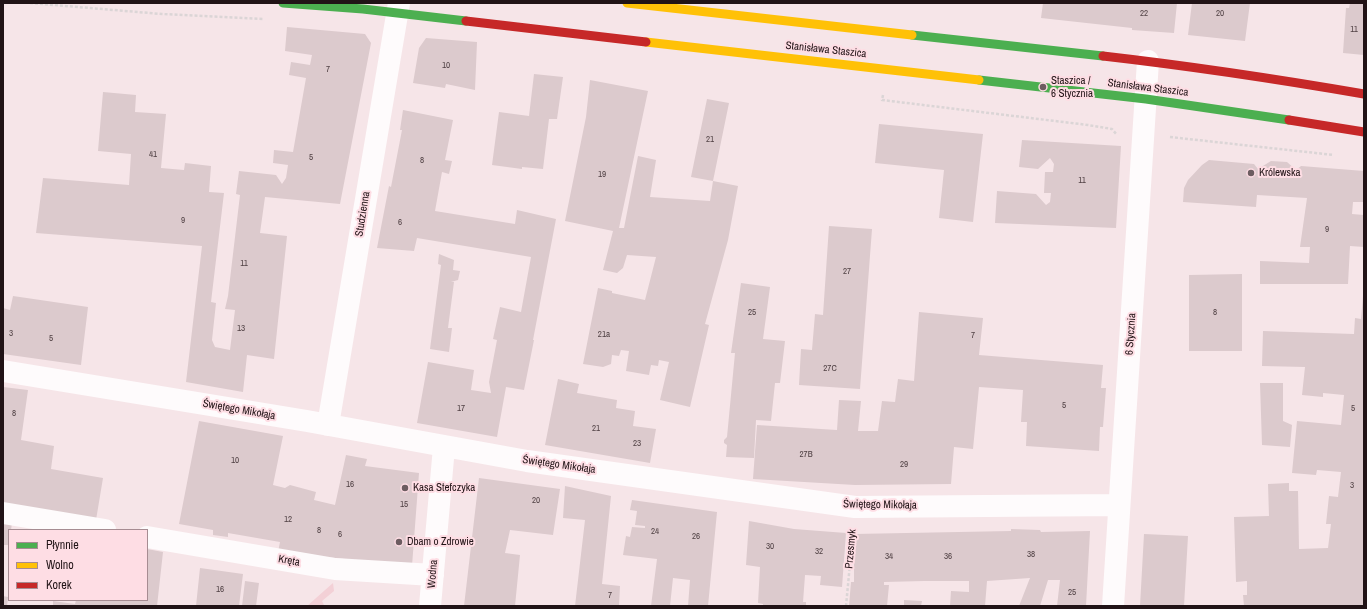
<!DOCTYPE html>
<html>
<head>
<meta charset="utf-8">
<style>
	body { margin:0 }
	#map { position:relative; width:1367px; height:609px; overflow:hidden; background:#f6e5e8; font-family:"Archivo Narrow",sans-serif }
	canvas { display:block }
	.frame { position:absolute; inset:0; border:4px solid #211316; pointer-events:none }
	.legend { position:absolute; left:8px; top:529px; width:140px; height:72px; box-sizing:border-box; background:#fedde4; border:1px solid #a68c92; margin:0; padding:5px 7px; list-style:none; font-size:12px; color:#211316 }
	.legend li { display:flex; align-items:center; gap:8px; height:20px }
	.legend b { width:20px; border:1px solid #a68c92 }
</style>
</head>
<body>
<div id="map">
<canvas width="1367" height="609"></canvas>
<div class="frame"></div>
<ul class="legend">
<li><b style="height:5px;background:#4caf50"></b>Płynnie</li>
<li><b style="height:5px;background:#ffc107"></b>Wolno</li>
<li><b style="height:5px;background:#c62828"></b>Korek</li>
</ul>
</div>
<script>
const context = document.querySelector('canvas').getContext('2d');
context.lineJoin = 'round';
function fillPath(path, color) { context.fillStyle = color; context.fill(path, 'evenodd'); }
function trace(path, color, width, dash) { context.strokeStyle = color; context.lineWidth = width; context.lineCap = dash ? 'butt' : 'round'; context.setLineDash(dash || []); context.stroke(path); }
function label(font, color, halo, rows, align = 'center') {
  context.font = font + ' "Archivo Narrow",sans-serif'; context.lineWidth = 4; context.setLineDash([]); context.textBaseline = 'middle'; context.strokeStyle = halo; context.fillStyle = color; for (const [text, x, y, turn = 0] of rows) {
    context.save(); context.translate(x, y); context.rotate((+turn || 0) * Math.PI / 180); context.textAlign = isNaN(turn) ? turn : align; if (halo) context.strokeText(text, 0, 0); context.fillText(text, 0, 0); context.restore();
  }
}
fillPath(new Path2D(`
	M333,583l1,8 -12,10 2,4 8,1h-25z`), '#f3d0d6');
fillPath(new Path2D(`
	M1043,3h134l-3,30 -42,-3v-2l-91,-10z
	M1192,3h58l-5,38 -57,-6z
	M1350,3h14v52l-21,-2 3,-45h3z
	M287,27l78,7 6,9 -31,161 -75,-7 -5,36 27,3 -13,123 -27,-4 -4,37 -57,-10 16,-136 -166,-13 7,-55 86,7 2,-31 -33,-3 5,-59 33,3 -1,17 31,2 -5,54 23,2 1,-7 26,3 -2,26 15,1 -13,109 5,1 -4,37 3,7 15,3 5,-40 -10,-1 3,-13 12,-101 -4,-1 3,-23 37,4 6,9 4,-6 2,-13 -15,-2 1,-13 19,2 13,-74 -17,-3 2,-13 19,3 2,-10 -27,-4z
	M426,38l51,4 -2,48 -29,-6 -1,4 -32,-5 6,-35z
	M534,74l29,3 -6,42h-8l-6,50 -21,-2v2l-30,-4 7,-53 30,4z
	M590,80l58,11 -29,137h5l14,-72 18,4 -6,37 60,4 3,-20 25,5 -10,54 -23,84 4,1 -19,82 -30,-7 9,-38 -10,-2 -1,6 -7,-1 -2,10 -23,-4 3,-20 -8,-1 -2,6 -7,-1 -1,9 -8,3 -20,-3 15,-76 14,3v2l33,7 11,-43 -29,-2 -4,13 -6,5 -14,-3 10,-39 -48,-10 21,-104z
	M707,99l22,4 -16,78 -22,-4z
	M403,110l50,10 -8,40 7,1 -3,13 -7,-2 -7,39 80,13 2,-14 39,9 -23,121h1l-10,50 -18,-3 -9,50 -80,-14 11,-61 46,8 -3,20 20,3 -2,-11 8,-42 -4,-1 7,-32 21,5 10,-55 -114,-19 -3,13 -37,-3 12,-62 2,1 11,-57h-2z
	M879,124l104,10 -10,88 -34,-4 5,-48 -69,-7z
	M1022,140l99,6 -5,82 -121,-5 2,-32 39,3 10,11 4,-3 1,-9h-7l1,-21h8l1,-8 -4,-6 -12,11 -19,-2z
	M1209,160l45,4 4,5 13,-8 16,1 9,8 5,-4 63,5v31h-11l-1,12 12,1v32l-14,-1 -2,38h-88v-23l49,2 1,-16h-10l7,-49 -50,-3 -1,12 -73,-5 1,-14 4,-8 14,-15z
	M829,226l43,3 -12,160 -61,-4 2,-36 11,1 3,-36 8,1z
	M439,254l15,6 -1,10 7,1 -2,9 -7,2h3l-6,46h4l-3,24 -19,-3 11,-84 -3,-1z
	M1242,274v77h-53v-76z
	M741,283l29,4 -7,52 22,2 -5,42h-5l-4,38 -15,-1 -2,38 -28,-1 1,-12 -3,-2v-3l3,-3 8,-84h-4z
	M13,296l75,11 -7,58 -78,-11v-46l7,2z
	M1363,296h1v310l-69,-1v1h-51l-1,-11h4v-14l-11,1 -2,-65 35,-1 -1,-32 21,-1v8h9l1,58 29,-1 3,-24h-5l3,-28 9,1 3,-25 -24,-2 -1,5 -24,-2 5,-52 44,4 3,-30 -21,-2v4l-21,-2 3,-28 -43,-1 1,-35 91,3 1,-16 6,1z
	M919,312l64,6 -4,37 124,10 -2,23h5l-3,39h-3l-1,24 -73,-5 1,-24h-6l2,-32 -44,-3 -6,62 -19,-2 -3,37 -96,1 -102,-6 4,-54 80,5 2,-30 22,1 -3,30h20l4,-30 13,1 3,-23 16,2z
	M558,379l21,5 -2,9 40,7 -1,8 19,3 -2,15 23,3 -6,34 -105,-18z
	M1260,383h23v38l9,4 -2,22 -28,-2z
	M3,387l25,3 -7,50 33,6 -3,23 52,9 -7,42 -93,-16z
	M199,421l84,15 -10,49 12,3 5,-3 26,7 -2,8 21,5 11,-50 21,4 -2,7 54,7 -7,93 -134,-14 2,-10 -52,-9v4l-15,-2v-5l-34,-6z
	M479,478l81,11 -7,46 -43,-5 -5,23 15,2 -5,51h-51z
	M565,486l46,10 -9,88 18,2 -1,20h-44l10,-86 -22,-2z
	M632,500l85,12 -9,94h-20l2,-26 -17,-2 -3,28h-19l6,-47 -34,-4 3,-19 4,1 2,-10 13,1v-2l-10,-1 2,-14 -7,-1z
	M3,521l9,2 -1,7h-2l-1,15h-5z
	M749,521l45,8 52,4 -4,54 -22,-2 1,-9 -16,-1 -2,27h3v4h-43v-2l-5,-1 2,-36 -14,-2z
	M1011,529l29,1 1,2 49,-1 -4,75h-29l3,-26h-12l-8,26h-21l11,-28 -43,3 -2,25h-35l1,-15 18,1v-11h-45l-40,1v3h5l-2,21h-38l2,-24h3v-48l157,-3z
	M1144,534l44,2 -4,70h-44z
	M147,549l16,3 -6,54h-104v-5l22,3 1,-4h71z
	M200,568l43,6 -4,32h-43z
	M245,581l14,2 -3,23h-14z
	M3,596l5,1 -1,9h-4z
	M904,600l18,1 -1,5h-17z`), '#dccacd');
trace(new Path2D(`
	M30,3l132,11 101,5
	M883,95l-1,5 206,25 24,4 5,6
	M1170,137l164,18
	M846,606l7,-74`), '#dbd5d6', 2.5, [3, 2]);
trace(new Path2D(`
	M3,371l304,50 220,40 328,46 264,-2
	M328,425l71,-422
	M3,513l102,17
	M147,537l188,32 98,6
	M430,606l14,-159
	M1113,606l35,-545`), '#fefbfc', 22);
trace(new Path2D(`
	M283,3l80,6 103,12
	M912,35l191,21
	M979,80l167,19 143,21`), '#4caf50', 9);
trace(new Path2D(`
	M627,3l285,32
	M646,42l333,38`), '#ffc107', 9);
trace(new Path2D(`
	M466,21l180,21
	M1103,56c87,10 174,23 261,38
	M1289,120l75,12`), '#c62828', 9);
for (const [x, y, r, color] of [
	[1043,87,4,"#6c5c60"],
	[1251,173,4,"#6c5c60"],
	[405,488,4,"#6c5c60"],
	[399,542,4,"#6c5c60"]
]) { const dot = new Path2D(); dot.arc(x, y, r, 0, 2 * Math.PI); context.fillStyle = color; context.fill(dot); trace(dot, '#fedde4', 1.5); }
label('9px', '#504144', null, [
	["22",1144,14],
	["20",1220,14],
	["11",1354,30],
	["10",446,66],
	["7",328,70],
	["21",710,140],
	["41",153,155],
	["5",311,158],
	["8",422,161],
	["19",602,175],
	["11",1082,181],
	["9",183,221],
	["6",400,223],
	["9",1327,230],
	["11",244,264],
	["27",847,272],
	["25",752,313],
	["8",1215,313],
	["13",241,329],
	["3",11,334],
	["21a",604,335],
	["7",973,336],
	["5",51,339],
	["27C",830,369],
	["5",1064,406],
	["17",461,409],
	["5",1353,409],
	["8",14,414],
	["21",596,429],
	["23",637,444],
	["27B",806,455],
	["10",235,461],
	["29",904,465],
	["16",350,485],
	["3",1352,486],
	["20",536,501],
	["15",404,505],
	["12",288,520],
	["8",319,531],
	["24",655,532],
	["6",340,535],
	["26",696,537],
	["30",770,547],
	["32",819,552],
	["38",1031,555],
	["34",889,557],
	["36",948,557],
	["16",220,590],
	["25",1072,593],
	["7",610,596]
]);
label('11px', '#211316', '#fedde4', [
	["Stanisława Staszica",826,50,6],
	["Stanisława Staszica",1148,88,7],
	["Studzienna",363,214,-81],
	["6 Stycznia",1131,334,-86],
	["Świętego Mikołaja",239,410,10],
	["Świętego Mikołaja",559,465,8],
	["Świętego Mikołaja",880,505,1],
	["Przesmyk",851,549,-85],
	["Kręta",289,561,10],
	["Wodna",433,574,-85]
]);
label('11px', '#211316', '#fedde4', [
	["Staszica /",1051,81],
	["6 Stycznia",1051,94],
	["Królewska",1259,173],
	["Kasa Stefczyka",413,488],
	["Dbam o Zdrowie",407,542]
], 'left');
</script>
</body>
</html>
